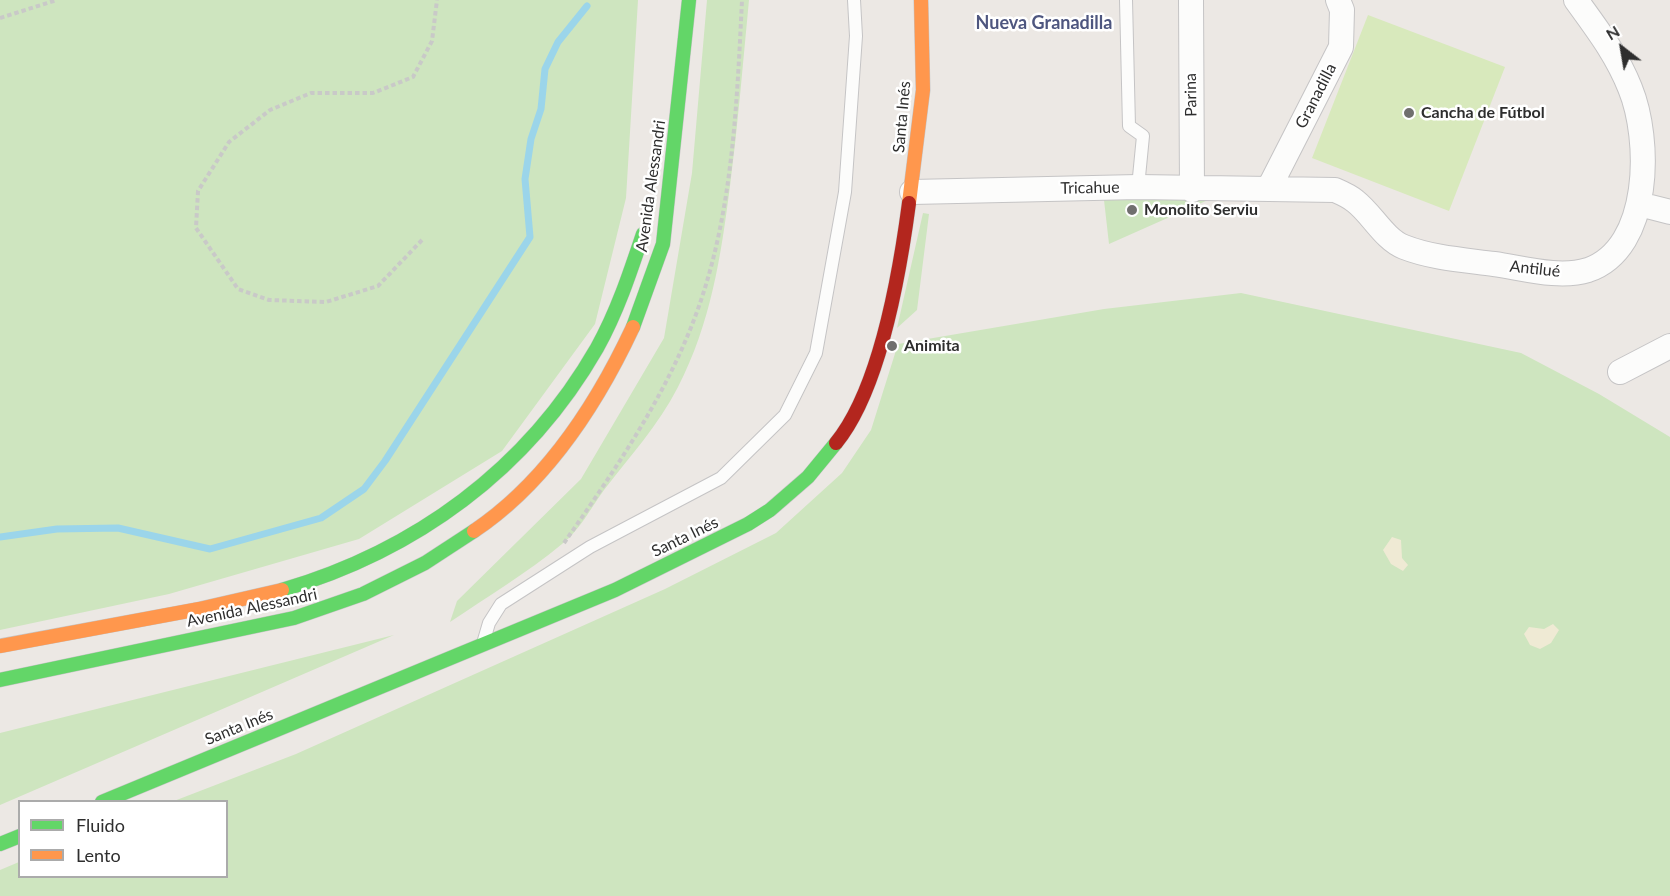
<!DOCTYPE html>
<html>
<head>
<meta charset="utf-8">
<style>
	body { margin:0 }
	#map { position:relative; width:1670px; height:896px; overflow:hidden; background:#ece8e4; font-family:Lato,sans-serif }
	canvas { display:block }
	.legend { position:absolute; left:18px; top:800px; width:210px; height:78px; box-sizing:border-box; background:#fff; border:2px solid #ababab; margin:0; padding:8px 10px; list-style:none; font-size:18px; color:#2e2e2e }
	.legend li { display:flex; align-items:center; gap:12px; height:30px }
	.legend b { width:30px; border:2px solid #ababab }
	.north { position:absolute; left:1592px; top:18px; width:60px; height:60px; -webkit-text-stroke:4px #fff; paint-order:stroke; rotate:329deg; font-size:16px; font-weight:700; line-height:24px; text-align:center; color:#2e2e2e }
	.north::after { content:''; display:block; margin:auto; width:21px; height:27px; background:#2e2e2e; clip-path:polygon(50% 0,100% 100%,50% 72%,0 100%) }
</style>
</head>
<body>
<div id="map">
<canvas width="1670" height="896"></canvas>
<ul class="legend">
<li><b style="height:8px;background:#63d668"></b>Fluido</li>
<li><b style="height:8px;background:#ff974d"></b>Lento</li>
</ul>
<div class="north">N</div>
</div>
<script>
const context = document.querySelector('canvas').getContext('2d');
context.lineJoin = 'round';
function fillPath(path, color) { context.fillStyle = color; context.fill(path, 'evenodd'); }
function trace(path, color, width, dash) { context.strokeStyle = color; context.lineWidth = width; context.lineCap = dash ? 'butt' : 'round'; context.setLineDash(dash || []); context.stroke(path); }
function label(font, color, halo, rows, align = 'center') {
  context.font = font + ' Lato,sans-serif'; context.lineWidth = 5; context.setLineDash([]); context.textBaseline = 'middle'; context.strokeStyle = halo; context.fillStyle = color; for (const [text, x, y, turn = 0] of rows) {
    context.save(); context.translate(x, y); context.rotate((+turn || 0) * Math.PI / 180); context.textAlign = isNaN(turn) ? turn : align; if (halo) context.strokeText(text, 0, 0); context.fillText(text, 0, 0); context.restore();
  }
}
fillPath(new Path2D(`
	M0,0h638l-12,198 -31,126 -93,127 -143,88 -190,55 -169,36z
	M707,0h42c-6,62 -11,124 -19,186 -9,70 -19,137 -52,201 -20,39 -48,69 -74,103 -14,19 -24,40 -42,54 -35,29 -75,53 -112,78l7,-21 124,-122 83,-141 28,-165z
	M1208,195v5l-99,44 -5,-44z
	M923,213l6,1 -12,96 -20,18z
	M1241,293l280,60 78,41 71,43v459h-1670v-26l19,-8 1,14h206v-74l-52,-1 122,-47 369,-165 111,-56 66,-60 29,-43 27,-86 206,-35z
	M394,635l-394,170v-72z`), '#cee5bf');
fillPath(new Path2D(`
	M1392,537l9,3 1,18 6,7 -5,6 -12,-7 -8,-14z
	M1553,624l6,6 -8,13 -11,6 -10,-4 -6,-11 5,-7 15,2z`), '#efead4');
fillPath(new Path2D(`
	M1368,15l137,52 -56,144 -137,-53z`), '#d8e9bc');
trace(new Path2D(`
	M0,537l57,-8 61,-1 92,21 111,-31 43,-29 21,-28 145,-224 -5,-58 6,-40 10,-30 4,-40 13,-27 29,-36`), '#9bd5ea', 7);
const lane = new Path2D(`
	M1126,0l3,126 14,10 -5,51
	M484,640l5,-17 12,-19 89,-57 131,-69 64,-63 31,-62 29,-161 11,-156 -2,-36`);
const street = new Path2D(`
	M1191,0l1,190
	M1269,188l72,-141 1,-37 -4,-10
	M912,192l226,-5 197,3c7,3 14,6 20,11 17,13 29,38 49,46 28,11 60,13 90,17 29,4 65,15 94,6 64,-22 63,-131 42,-182 -13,-33 -33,-59 -54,-88
	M1639,204l31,8
	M1620,372l50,-26`);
const fast = new Path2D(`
	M633,327l30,-83 26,-244
	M282,590c133,-39 245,-120 315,-242 20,-36 33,-75 46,-114
	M0,680l294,-62 69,-24 62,-31 49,-32
	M102,802l513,-212 133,-66 22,-14 38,-33 28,-34
	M0,844l20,-8`);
const slow = new Path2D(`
	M909,203l14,-113 -2,-90
	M474,531c73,-49 123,-127 159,-204
	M0,646l199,-37 83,-19`);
const jam = new Path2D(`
	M836,443c44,-54 64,-172 73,-240`);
trace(lane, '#c5c4c5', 14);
trace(street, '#c5c4c5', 26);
trace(fast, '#c5c4c5', 15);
trace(slow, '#c5c4c5', 15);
trace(jam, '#c5c4c5', 15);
trace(new Path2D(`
	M0,18l57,-18
	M422,240l-44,46 -52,16 -57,-2 -31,-11 -42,-61 2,-37 31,-49 41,-32 41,-17h62l40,-16 19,-36 5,-41
	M564,543c51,-73 105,-151 135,-237 34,-97 38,-204 43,-306`), '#c9c9c8', 4, [4.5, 3]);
trace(lane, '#fcfcfb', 12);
trace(street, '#fcfcfb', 24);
trace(fast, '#63d668', 14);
trace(slow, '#ff974d', 14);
trace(jam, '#b3261e', 14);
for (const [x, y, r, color] of [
	[1409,113,6,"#706f6e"],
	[1132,210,6,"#706f6e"],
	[892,346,6,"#706f6e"]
]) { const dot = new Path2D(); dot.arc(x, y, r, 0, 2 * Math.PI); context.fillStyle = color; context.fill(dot); trace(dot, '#fff', 2); }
label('16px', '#2e2e2e', '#fff', [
	["Parina",1191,95,-91],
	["Granadilla",1316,96,-63],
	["Santa Inés",902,117,-85],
	["Avenida Alessandri",651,186,-82],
	["Tricahue",1090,188,-1],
	["Antilué",1535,269,6],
	["Santa Inés",685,537,-26],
	["Avenida Alessandri",252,608,-12],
	["Santa Inés",239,727,-22]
]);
label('bold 16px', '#2e2e2e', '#fff', [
	["Cancha de Fútbol",1421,113],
	["Monolito Serviu",1144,210],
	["Animita",904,346]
], 'left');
label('bold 18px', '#4e567f', '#fff', [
	["Nueva Granadilla",1044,23]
]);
</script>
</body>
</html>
